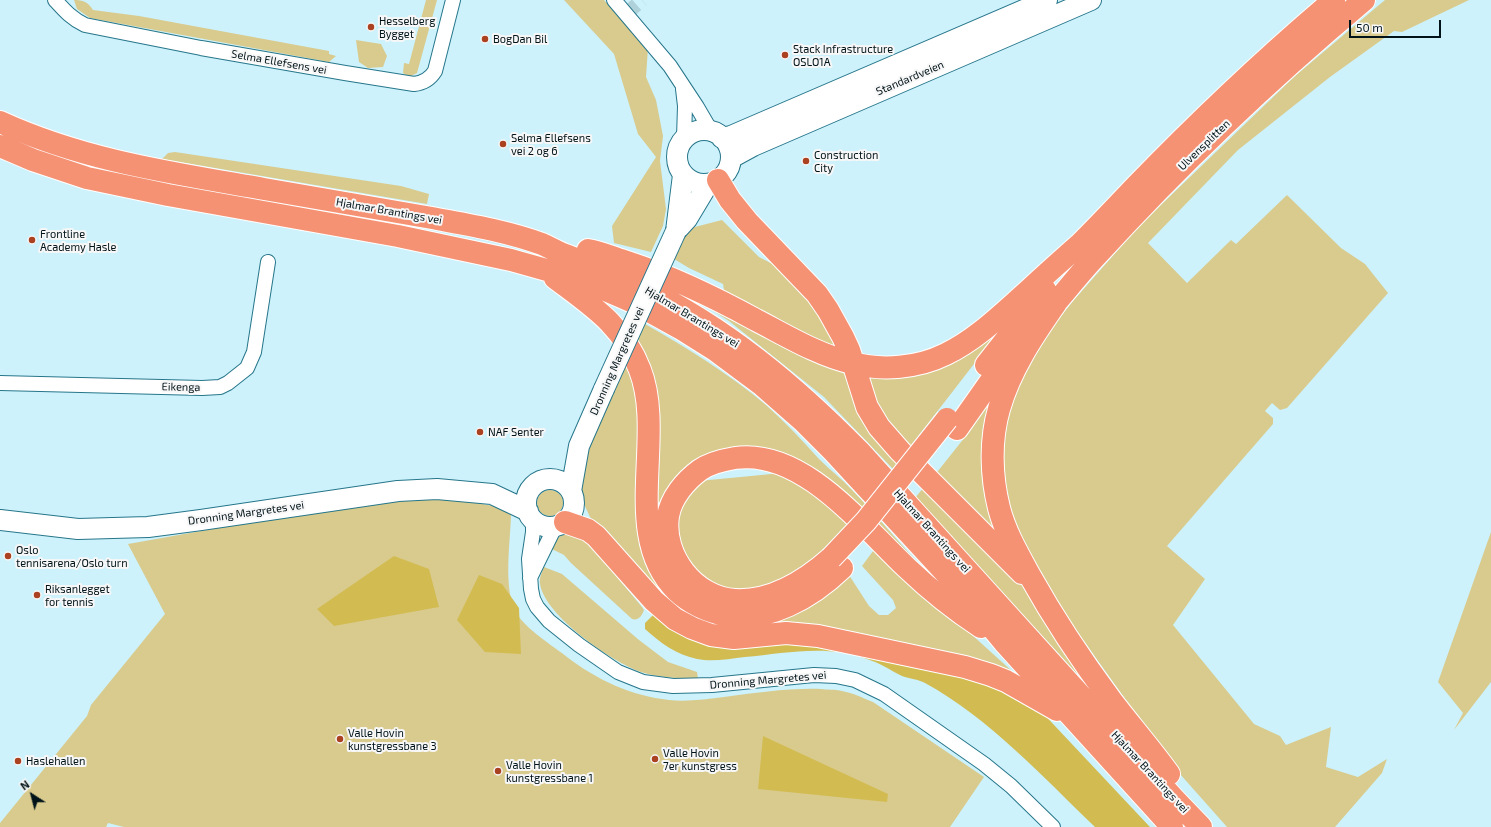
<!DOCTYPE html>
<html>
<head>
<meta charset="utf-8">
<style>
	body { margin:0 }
	#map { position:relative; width:1491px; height:827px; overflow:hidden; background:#cdf2fc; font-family:"Exo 2",sans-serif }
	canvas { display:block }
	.north { position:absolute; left:12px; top:775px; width:40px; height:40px; -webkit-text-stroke:3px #f7f7f7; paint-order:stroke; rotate:324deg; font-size:11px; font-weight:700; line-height:16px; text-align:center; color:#001319 }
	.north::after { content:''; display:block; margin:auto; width:14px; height:18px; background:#001319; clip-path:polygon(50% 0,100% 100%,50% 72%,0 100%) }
	.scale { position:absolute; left:1349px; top:20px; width:92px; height:18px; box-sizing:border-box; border:2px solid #001319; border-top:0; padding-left:5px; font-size:12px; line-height:14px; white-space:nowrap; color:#001319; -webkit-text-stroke:3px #f7f7f7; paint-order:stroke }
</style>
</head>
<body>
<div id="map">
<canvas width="1491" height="827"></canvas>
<div class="north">N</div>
<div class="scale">50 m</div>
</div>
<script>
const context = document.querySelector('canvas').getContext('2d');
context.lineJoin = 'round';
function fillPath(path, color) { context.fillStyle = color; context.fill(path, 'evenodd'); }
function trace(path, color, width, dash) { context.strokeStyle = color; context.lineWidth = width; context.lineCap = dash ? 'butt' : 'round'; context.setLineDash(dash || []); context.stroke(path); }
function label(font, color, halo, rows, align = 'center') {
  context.font = font + ' "Exo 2",sans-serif'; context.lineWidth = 4; context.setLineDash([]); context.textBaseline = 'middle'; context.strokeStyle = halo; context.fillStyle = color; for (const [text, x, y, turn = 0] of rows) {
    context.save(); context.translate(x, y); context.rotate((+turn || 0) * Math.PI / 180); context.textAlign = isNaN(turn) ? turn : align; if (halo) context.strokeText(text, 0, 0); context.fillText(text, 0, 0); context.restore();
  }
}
fillPath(new Path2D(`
	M74,0c9,0 14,2 19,10l46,6 190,35v3l7,2 -7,6 -239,-44 -13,-9z
	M426,0h11l-20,73 -8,4 -6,-4 1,-10 5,1z
	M564,0h40l44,48 -2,29 10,23 7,36 -3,25 6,48 -3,17 -12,26 -37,-9 -2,-17 44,-69 -18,-23 -24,-80z
	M1385,0h84l-67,32 -8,-1 -64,46 -92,73 -90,93 39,40 44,-43 5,4 51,-49 54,53 24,16 23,29 -101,115 -7,2 -8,-7 -7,8 8,7v6l-106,122 38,33 -32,46 81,99 26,12 6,9 45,-18 -5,40 32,10 29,-18 -5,14 -47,54h-108l-55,-62 -118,-166 -38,-65 -18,-79 14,-65 38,-60 23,-29 66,-75 156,-150z
	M356,40l25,4 6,12 -4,11 -15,1 -9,-6z
	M175,152l226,34 28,8 -2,10 -265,-45 6,-6z
	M722,220l37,37 29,15 16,17 37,64 -103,-54 -14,-9 -1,-6 -34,-16 -15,-9 13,-30z
	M701,303l148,73 3,20 9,22 39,44 -6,8 -70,-73 -95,-76z
	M645,324c42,24 83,49 121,81 19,17 36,35 53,54 11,11 23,20 33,31 26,26 48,55 74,81l-168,-122 -96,54 -8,-2 -19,-158z
	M1001,329l-92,119 -27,-31 -17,-39 36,-2 52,-13z
	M628,360l11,39v117l40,88 170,-29 20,31 10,9h9l8,-7 -3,-8 -31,-34 14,-19 51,49 44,38 53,48 -268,-50 -68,-11 -86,-89 -12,-15 -7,-15 -5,-21 13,-41 4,-4 11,-31z
	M991,389l-6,32 -3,36 20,87 -68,-68 31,-39 -5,-6z
	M782,473l14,7 56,44 -36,38 -53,29 -42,-3 -32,-22 -13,-29 3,-26 6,-12 14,-18z
	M924,487l98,95 58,95 -165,-179z
	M537 503a13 13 0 1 1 26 0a13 13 0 1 1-26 0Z
	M411,498h39l54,10 7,4c0,28 -9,77 6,102 9,15 36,32 50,43 30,23 65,39 102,43 18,2 38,-1 55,-3 32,-4 64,-9 97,-8 6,1 14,0 21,2 11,2 21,7 31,11l111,75 -34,50h-826l-16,-4 -2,4h-106v-4l87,-107 4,-11 74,-91 -37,-70 169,-30z
	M1491,532v150l-37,48 9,-17 -25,-31z
	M567,533l14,1 61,73 2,3c-2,6 -6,11 -12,9l-61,-56 -7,-8 -14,-7c5,-7 8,-12 17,-15z
	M544,567l18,7 77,66 29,22 29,10 1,7c-19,-1 -39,-1 -57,-7 -29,-10 -96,-56 -101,-88 -1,-6 2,-12 4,-17z`), '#d9cb8d');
fillPath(new Path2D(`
	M394,556l35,13 10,38 -105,19 -17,-17z
	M479,575l23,9 17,24 2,46 -36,-2 -28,-32z
	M656,612l6,5 126,22 193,38 58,32 111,118h-55c-52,-50 -106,-109 -170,-144 -7,-4 -15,-4 -23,-7 -12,-6 -22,-13 -35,-17 -40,-15 -81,-6 -122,-2 -16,2 -33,5 -48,2 -20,-4 -38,-17 -52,-30v-6z
	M763,736l125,58 -1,8 -129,-13z`), '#d2bc52');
trace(new Path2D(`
	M626,14l16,-14`), '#aed1da', 14, [14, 7]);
const street = new Path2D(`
	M55,0c10,11 17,19 30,25l116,23 144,25 69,11c10,-1 16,-5 21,-13l18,-71
	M614,0l56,66 27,41 14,24
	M683,89l2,17 -1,32
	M0,383l202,5 18,-1 8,-4 19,-15 7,-16 14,-90
	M533,520v12l-4,27 2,30 2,10 4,8 12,14 30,24 39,27 25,10 30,4 39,-1 102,-10 22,1 19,4 29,14 100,70 27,22 42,41
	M530,578l25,-51`);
const secondary = new Path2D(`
	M677 157a27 27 0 1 1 54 0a27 27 0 1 1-54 0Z
	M722,138l9,-2 316,-136
	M731,158l22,-12 338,-146
	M676,231l11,-12 21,-35
	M676,231l7,-56
	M526 503a24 24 0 1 1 48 0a24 24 0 1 1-48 0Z
	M571,491l8,-45 25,-57
	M0,520l78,9 70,-2 53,-7 197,-29 39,-2 55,5 36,17`);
const highway = new Path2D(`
	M0,122c85,39 173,51 264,67 56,10 112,19 168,29 37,7 75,13 110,26 9,4 17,9 26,12 25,10 50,19 74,31 84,41 152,98 217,164l316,349 26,27
	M0,146l33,14 54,18 81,17 230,41 113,24 64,18 28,11 30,13 47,26 35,22 47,35 41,36 31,31 121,131 49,59 168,185
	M718,180l12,20 17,21 70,73 11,16 15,27 6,13 18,57 12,20 21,24 122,122
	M588,250c13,2 26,8 39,12 46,15 87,35 129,58 31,16 62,35 96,43 30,8 66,5 94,-9 31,-15 57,-41 83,-64 17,-16 34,-31 51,-46 18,-18 36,-37 54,-56 64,-66 130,-129 200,-188
	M555,278c37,28 68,47 85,92 26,67 -20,166 37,221 14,13 30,20 48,24 43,8 87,-18 117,-47
	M1056,303c-23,33 -46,67 -57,106 -9,31 -8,67 0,99 6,24 19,46 31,68 24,43 52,85 81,124 19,25 40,49 58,74
	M1046,314c17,-19 33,-40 51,-59 83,-91 173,-176 267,-255
	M986,365l59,-75
	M957,429l38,-54 17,-21
	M565,522l23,8 8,6 58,65 21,18 17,9 19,7 23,3 52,-5 32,3 147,31 26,8 15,6 51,29
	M831,558c-26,23 -59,44 -96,42 -40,-2 -73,-44 -67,-84 3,-18 17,-35 32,-46 10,-7 23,-10 35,-12 68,-10 128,69 172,110 23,22 48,42 74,59`);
trace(street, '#26768a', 16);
trace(secondary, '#26768a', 22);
trace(highway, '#fff', 24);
trace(street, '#fff', 14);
trace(secondary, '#fff', 20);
trace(highway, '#f69274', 22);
const secondaryBridge = new Path2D(`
	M604,389l72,-158`);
const highwayBridge = new Path2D(`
	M831,558l35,-37 81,-102`);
trace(secondaryBridge, '#26768a', 22, []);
trace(highwayBridge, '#fff', 24, []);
trace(secondaryBridge, '#fff', 20);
trace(highwayBridge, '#f69274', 22);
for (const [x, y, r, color] of [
	[371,27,4,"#aa4221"],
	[485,39,4,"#aa4221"],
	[785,55,4,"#aa4221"],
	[503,144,4,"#aa4221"],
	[806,161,4,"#aa4221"],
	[32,240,4,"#aa4221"],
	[480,432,4,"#aa4221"],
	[8,556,4,"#aa4221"],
	[37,595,4,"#aa4221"],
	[340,739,4,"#aa4221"],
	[655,759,4,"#aa4221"],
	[18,761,4,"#aa4221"],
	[498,771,4,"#aa4221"]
]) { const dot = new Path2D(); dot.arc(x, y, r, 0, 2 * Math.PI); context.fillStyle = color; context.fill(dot); trace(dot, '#f7f7f7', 1.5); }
label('11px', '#001319', '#f7f7f7', [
	["Hesselberg",379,21],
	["Bygget",379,34],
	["BogDan Bil",493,39],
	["Stack Infrastructure",793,49],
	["OSLO1A",793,62],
	["Selma Ellefsens",511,138],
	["vei 2 og 6",511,151],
	["Construction",814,155],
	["City",814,168],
	["Frontline",40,234],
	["Academy Hasle",40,247],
	["NAF Senter",488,432],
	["Oslo",16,550],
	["tennisarena/Oslo turn",16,563],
	["Riksanlegget",45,589],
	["for tennis",45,602],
	["Valle Hovin",348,733],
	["kunstgressbane 3",348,746],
	["Valle Hovin",663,753],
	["7er kunstgress",663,766],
	["Haslehallen",26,761],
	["Valle Hovin",506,765],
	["kunstgressbane 1",506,778]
], 'left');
label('11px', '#001319', '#f7f7f7', [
	["Selma Ellefsens vei",279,62,10],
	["Standardveien",910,78,-23],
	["Ulvensplitten",1204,145,-44],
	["Hjalmar Brantings vei",389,211,10],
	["Hjalmar Brantings vei",692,317,31],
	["Dronning Margretes vei",617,361,-66],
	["Eikenga",181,387,1],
	["Dronning Margretes vei",246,513,-8],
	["Hjalmar Brantings vei",932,531,48],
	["Dronning Margretes vei",768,680,-5],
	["Hjalmar Brantings vei",1150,772,47]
]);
</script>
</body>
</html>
